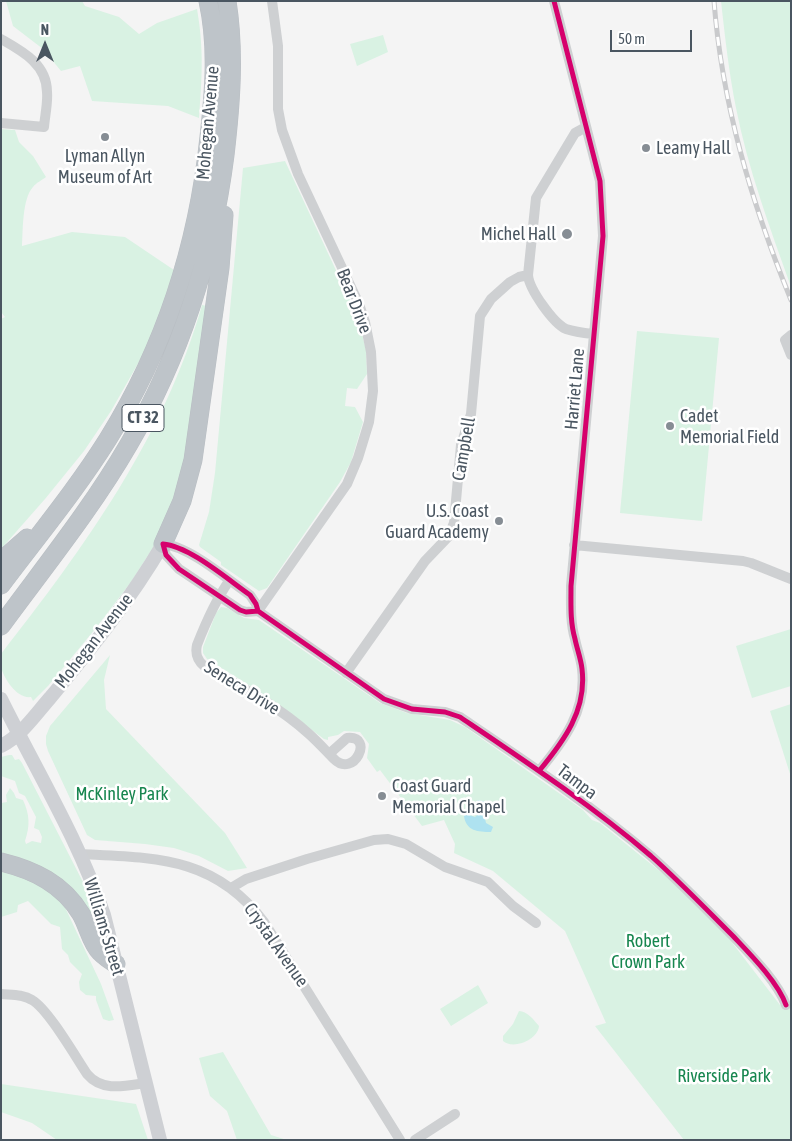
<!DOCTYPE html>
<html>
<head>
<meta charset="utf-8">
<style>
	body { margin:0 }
	#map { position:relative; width:792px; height:1141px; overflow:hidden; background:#f4f4f4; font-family:"Asap Condensed",sans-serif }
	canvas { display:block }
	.frame { position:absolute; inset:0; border:2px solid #4a5661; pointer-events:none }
	.north { position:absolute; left:20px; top:20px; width:50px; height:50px; -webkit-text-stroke:4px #fff; paint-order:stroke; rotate:0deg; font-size:14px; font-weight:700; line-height:20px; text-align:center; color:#4a5661 }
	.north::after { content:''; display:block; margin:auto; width:18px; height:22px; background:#4a5661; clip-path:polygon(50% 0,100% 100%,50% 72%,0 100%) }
	.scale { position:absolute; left:610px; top:30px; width:82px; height:22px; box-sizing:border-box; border:2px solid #4a5661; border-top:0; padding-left:6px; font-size:15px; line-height:18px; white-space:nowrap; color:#4a5661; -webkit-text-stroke:4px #fff; paint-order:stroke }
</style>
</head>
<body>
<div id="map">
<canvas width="792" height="1141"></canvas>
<div class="frame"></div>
<div class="north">N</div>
<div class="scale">50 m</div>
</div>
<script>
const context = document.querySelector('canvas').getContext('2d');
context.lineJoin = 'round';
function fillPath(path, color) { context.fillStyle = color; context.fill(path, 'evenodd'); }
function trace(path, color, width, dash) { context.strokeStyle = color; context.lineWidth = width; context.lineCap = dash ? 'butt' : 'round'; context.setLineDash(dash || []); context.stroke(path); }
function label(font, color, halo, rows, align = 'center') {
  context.font = font + ' "Asap Condensed",sans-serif'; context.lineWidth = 5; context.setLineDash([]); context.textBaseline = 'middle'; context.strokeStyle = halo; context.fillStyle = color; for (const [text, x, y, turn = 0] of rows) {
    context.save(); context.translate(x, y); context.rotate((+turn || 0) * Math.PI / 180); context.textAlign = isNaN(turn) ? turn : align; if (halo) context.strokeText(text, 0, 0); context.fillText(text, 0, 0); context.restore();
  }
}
fillPath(new Path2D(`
	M6,1h76l3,5 34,11 20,17 18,-11 40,-14c7,40 5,69 2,109l-31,-12 -76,-5 -12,-35 -19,5 -18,-22 -30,-23z
	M721,1h70v286c-21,-59 -43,-118 -55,-179 -7,-35 -11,-71 -15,-107z
	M383,35l5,17 -31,14 -7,-22z
	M1,129l14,1 4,12 14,14 13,21c-4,3 -10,6 -13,10 -11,12 -10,44 -11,59l50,-14 53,5 49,33 -22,69 -41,72 -27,40 -39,48 -44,50v-230l4,-2 -4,-5z
	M285,161l70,150 7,23 4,16 1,24 -10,15 -10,-1 -2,18 10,1 8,15 -12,40 -11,20 -73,106 -8,3 -38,-26v-3l-21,-15 -1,-2 10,-33 6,-39 28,-305z
	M202,305l5,1 -15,144 -18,65 -43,67 -35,46 -48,58 -15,15 -2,-4c-14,2 -27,-18 -30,-30 -1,-4 0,-9 0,-13 83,-106 164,-218 201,-349z
	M637,331l82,7 -17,183 -82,-8z
	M221,607l6,1 17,10 15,2 121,83 27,10 43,7 15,7 118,83 9,10 8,3 72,58 55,55 53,69 11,-1v136h-107l-89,-114 11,-3 -41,-92 -72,-60 -39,-18 1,-9 -11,-24 -22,6 -42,-56 -3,2 -10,-14 2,-14 -9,-12 -16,-1 -6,4 -10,2v3l-4,-1 -64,-47 -53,-33 -4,-6v-6l13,-34z
	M791,629v57l-39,12 -16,-52z
	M110,655l-6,25 2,29 119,124 22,35 -19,3 -29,-15 -25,-8 -29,-4 -50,-4 -8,-5 -39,-84 -2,-7v-8l4,-10z
	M791,704v73l-21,-66z
	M9,755h3l3,5 4,-1 3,4 63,123 14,42 -4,2 -9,-18 -85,-56v-53l6,-1 -1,-7 4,-7 4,5 2,5 7,2c7,15 7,26 2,41l1,3 6,-3 9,2 1,-6 -3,-7 -5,-2 2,-11 -11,-21 -6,-3 -4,-12 -14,-5v-19z
	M1,872l22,3 24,13 16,15 38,81 13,36 -5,1 -6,-2 -7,-19v-4l-10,-1 -6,-5 -1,-8 3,-8 -12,-12 -2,-7 -6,-6 -2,-22 -9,-3 -23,-23 -10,4 -1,7 -16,5z
	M478,985l10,18 -37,23 -11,-17z
	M519,1011c8,0 15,9 20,15 -1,14 -26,24 -36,15v-5l10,-12z
	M223,1052l48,83 16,5h-50l-10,-29 -17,-15 -11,-38z
	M1,1084l135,20 12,36h-91l-25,-17 -31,-11z`), '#d9f2e3');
fillPath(new Path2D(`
	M478,800l18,4 1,2 -13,8 2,9 7,4 -2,5c-13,0 -25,-1 -27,-16l2,-2 9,3 6,-5 -5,-9z`), '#aee2f0');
const highway = new Path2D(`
	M163,544l19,-43 11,-41 27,-192 4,-53
	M1,561l26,-23
	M1,585c36,-48 75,-95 107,-146 57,-92 90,-195 101,-302 5,-45 9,-91 -1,-136
	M1,626c44,-60 91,-118 128,-182 52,-89 83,-187 96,-289 6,-51 10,-103 2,-154
	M1,862c33,8 62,22 80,52 7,12 10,29 19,38 5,5 11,9 16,12`);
trace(highway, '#b9bec3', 19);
trace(new Path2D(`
	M1,39c21,12 46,25 46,53 1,11 -2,23 -3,35l-43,-4
	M586,127l-11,6 -39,65 -8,77c1,14 25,48 38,54 9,3 18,4 27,5
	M791,335l-6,5 6,15
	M574,545l169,16 8,2 40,16
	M229,581c-14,20 -23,41 -32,64 -2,9 0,15 7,21 36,20 74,40 105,68 9,8 17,17 25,25 20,20 41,-24 13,-21l-18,16
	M258,611l-12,1 -6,-2 -61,-41 -13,-14 -3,-11c26,2 64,35 87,51l6,9 2,7 126,88 28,10 33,3 15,5c65,44 131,88 191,139 28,25 55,53 82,80 16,17 45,46 53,69
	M258,611l89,-127 11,-26 11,-36 4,-31 -2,-39 -6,-30 -6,-18 -61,-130 -16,-44 -4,-21v-63l-6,-45
	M346,673l79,-112 23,-24 6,-14 7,-78 10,-31 9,-98 11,-17 19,-17 9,-5 9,-2
	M539,771c25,-30 48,-61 43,-102 -1,-10 -5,-20 -7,-30 -5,-17 -4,-35 -4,-53l32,-350 -3,-55 -46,-180
	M80,854c75,4 134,2 184,68l136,218
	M231,888l15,-9 61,-20 67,-19 14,-1 18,5 39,23 43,15 25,24 23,17
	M1,994c10,1 22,0 31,6 16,9 43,56 55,74 15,18 38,12 58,9
	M415,1140l40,-26`), '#ced0d2', 10);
trace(new Path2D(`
	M1,699c35,71 78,141 103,216l56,225
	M1,746c20,-10 34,-31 49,-48 41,-49 80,-98 113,-154`), '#ced0d4', 14);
trace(highway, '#bec4c9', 18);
const rail = new Path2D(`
	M714,1c8,104 38,203 77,299`);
trace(rail, '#c9cacc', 5);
trace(rail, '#fff', 3, [9]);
trace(new Path2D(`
	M258,611l-12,1 -6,-2 -61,-41 -13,-14 -3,-11c26,2 64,35 87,51l6,9 2,7 126,88 28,10 33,3 15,5c65,44 131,88 191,139 28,25 55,53 82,80 16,17 45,46 53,69
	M539,771c25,-30 48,-61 43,-102 -1,-10 -5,-20 -7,-30 -5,-17 -4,-35 -4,-53l32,-350 -3,-55 -46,-180`), '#d6006c', 5);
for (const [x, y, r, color] of [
	[105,137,5,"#868d94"],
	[646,148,5,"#868d94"],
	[567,234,6,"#868d94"],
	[670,426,5,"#868d94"],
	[499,521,5,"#868d94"],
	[382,796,5,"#868d94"]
]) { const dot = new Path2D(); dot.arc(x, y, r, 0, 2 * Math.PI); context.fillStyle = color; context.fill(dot); trace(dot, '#fff', 2); }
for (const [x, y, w] of [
	[143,418,42]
]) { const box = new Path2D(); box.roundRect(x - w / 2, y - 13.5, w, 27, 4); context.fillStyle = '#fff'; context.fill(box); trace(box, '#4a5661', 1); }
label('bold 16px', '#4a5661', null, [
	["CT 32",143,418]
]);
label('18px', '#4a5661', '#fff', [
	["Mohegan Avenue",208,123,-85],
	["Bear Drive",354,301,69],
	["Harriet Lane",575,389,-85],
	["Campbell",464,449,-80],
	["Mohegan Avenue",94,641,-52],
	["Seneca Drive",242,688,32],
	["Tampa",577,782,37],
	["Williams Street",104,927,73],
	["Crystal Avenue",276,945,55]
]);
label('18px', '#4a5661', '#fff', [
	["Leamy Hall",656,148],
	["Lyman Allyn",105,156,"center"],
	["Museum of Art",105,177,"center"],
	["Michel Hall",556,234,"right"],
	["Cadet",680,416],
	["Memorial Field",680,437],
	["U.S. Coast",489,511,"right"],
	["Guard Academy",489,532,"right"],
	["Coast Guard",392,786],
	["Memorial Chapel",392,807]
], 'left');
label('18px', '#17864f', '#fff', [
	["McKinley Park",122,794],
	["Robert",648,941],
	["Crown Park",648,962],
	["Riverside Park",724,1076]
]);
</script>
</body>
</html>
